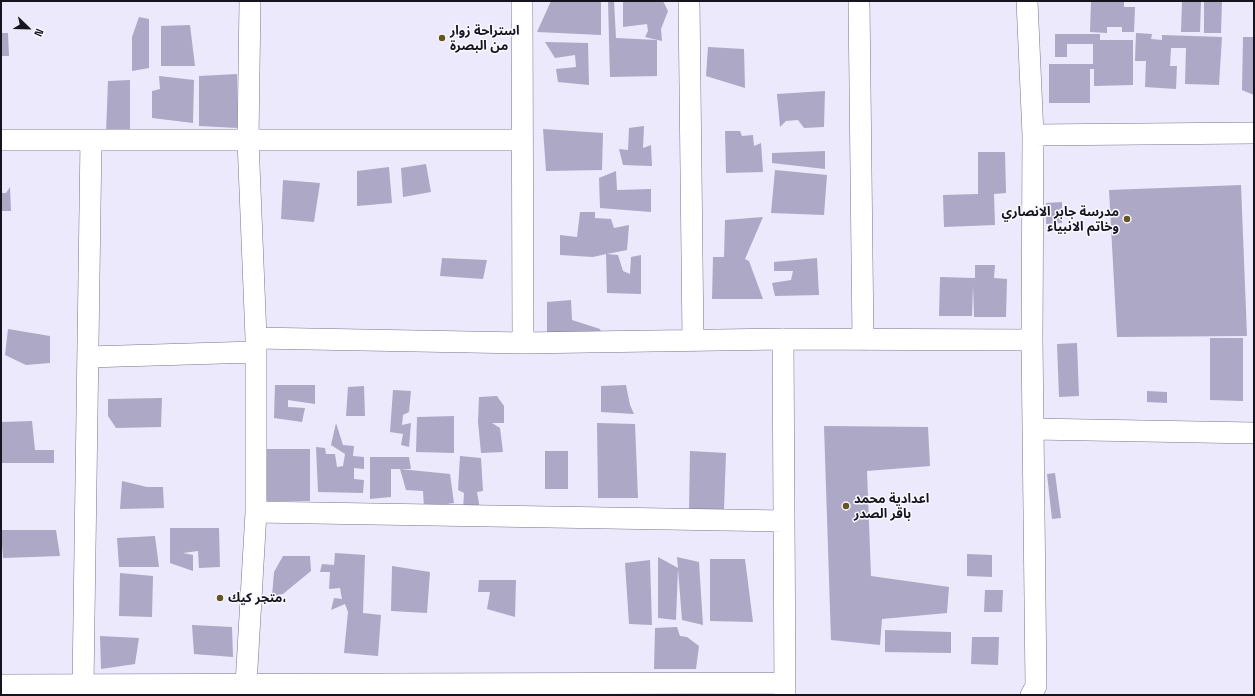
<!DOCTYPE html>
<html>
<head>
<meta charset="utf-8">
<style>
	body { margin:0 }
	#map { position:relative; width:1255px; height:696px; overflow:hidden; background:#ece9fc; font-family:"Space Grotesk",sans-serif }
	canvas { display:block }
	.frame { position:absolute; inset:0; border:2px solid #16141e; pointer-events:none }
	.north { position:absolute; left:8px; top:8px; width:40px; height:40px; -webkit-text-stroke:3px #f9f8ff; paint-order:stroke; rotate:113deg; font-size:11px; font-weight:700; line-height:16px; text-align:center; color:#16141e }
	.north::after { content:''; display:block; margin:auto; width:14px; height:18px; background:#16141e; clip-path:polygon(50% 0,100% 100%,50% 72%,0 100%) }
</style>
</head>
<body>
<div id="map">
<canvas width="1255" height="696"></canvas>
<div class="frame"></div>
<div class="north">N</div>
</div>
<script>
const context = document.querySelector('canvas').getContext('2d');
context.lineJoin = 'round';
function fillPath(path, color) { context.fillStyle = color; context.fill(path, 'evenodd'); }
function trace(path, color, width, dash) { context.strokeStyle = color; context.lineWidth = width; context.lineCap = dash ? 'butt' : 'round'; context.setLineDash(dash || []); context.stroke(path); }
function label(font, color, halo, rows, align = 'center') {
  context.font = font + ' "Space Grotesk","Noto Sans Arabic",sans-serif'; context.lineWidth = 3; context.setLineDash([]); context.textBaseline = 'middle'; context.strokeStyle = halo; context.fillStyle = color; for (const [text, x, y, turn = 0] of rows) {
    context.save(); context.translate(x, y); context.rotate((+turn || 0) * Math.PI / 180); context.textAlign = isNaN(turn) ? turn : align; if (halo) context.strokeText(text, 0, 0); context.fillText(text, 0, 0); context.restore();
  }
}
fillPath(new Path2D(`
	M551,1h50v34l-64,-3z
	M608,1h6l2,37 41,2v36l-47,1z
	M623,1h40l5,10 -7,18 1,12 -17,-4 3,-6 -1,-7 -24,3z
	M1091,1h33v6h11l-1,25h-12v-5h-15v6l-17,-1z
	M1182,1h19l-1,31h-19z
	M1204,1h18l-1,32h-17z
	M139,17l10,2v49l-17,3v-34z
	M190,25l5,41h-34v-40z
	M1,33h7l1,23h-8z
	M1136,33l16,1 -1,5 11,1v-5l60,2 -3,48 -34,-1 1,-36h-15l-1,18h7l-1,23 -31,-2 1,-26h-11z
	M1055,34h45v6h33v45l-39,1v-17h-4v34h-41v-39h44v-20h-26v13h-12z
	M1243,37h11v58l-12,-5z
	M545,42l43,1 1,42 -31,-3 -2,-13 20,-2 -1,-12 -20,3z
	M708,47l36,2 1,39 -39,-12z
	M237,74l1,54 -39,-2v-50z
	M159,76l35,4 -1,43 -41,-5v-27l8,-2z
	M130,80v54l-24,-1 2,-52z
	M825,91l-1,36 -20,1 -6,-8 -12,1 -6,6 -3,-33z
	M644,126l-1,22 8,-3 1,21 -29,-1 -4,-16 9,1 1,-22z
	M543,129l60,4 -1,37 -56,1z
	M725,131h15l2,5 11,-1 1,11 7,-3 2,29 -37,1z
	M825,151v18l-53,-6v-10z
	M978,152h27l1,41 -12,1 1,31 -51,2 -1,-32 35,-1z
	M426,164l5,28 -28,5 -2,-29z
	M389,167l3,36 -35,3v-35z
	M775,170l52,5 -3,40 -53,-2z
	M616,171l1,19 34,-1v23l-51,-4 -1,-30z
	M283,180l37,3 -6,39 -33,-3z
	M1241,185l6,151 -130,1 -8,-147z
	M10,187l1,24h-10v-18h5z
	M1062,202v21l-16,1v-21z
	M580,212h15v6l16,1 3,9 15,-3 -2,25 -20,4 11,1 5,16 7,3 1,-17 10,-2v39l-34,-1 -1,-39 -13,3 -33,-2v-20l17,2z
	M763,217l-18,42 4,2 14,38h-51l1,-42h11l1,-37z
	M442,258l45,2 -4,19 -43,-3z
	M817,258l2,37 -44,1 -3,-13 19,-3 2,-9h-19v-9z
	M975,265h20l-1,13 13,1 -1,38h-32l-1,-31 -1,30h-33l1,-39 35,1z
	M571,300l1,20 28,9 4,13 -57,1v-41z
	M8,329l42,7v27l-24,2 -21,-10z
	M1210,338h33v63l-33,-1z
	M1077,343l2,53 -20,1 -2,-53z
	M275,385h40v19l-27,-4v7l17,1 -3,14 -28,-4z
	M626,385l4,20 4,9 -33,-2v-26z
	M364,386l1,30h-19l2,-29z
	M393,390l18,1 -2,21 -6,3 -1,10 9,-2 -2,24 -8,-2 2,-11 -13,-2z
	M1147,391l20,1v11l-20,-1z
	M497,396l7,10v17h-12l8,5 3,24 -22,1 -3,-31 1,-25z
	M162,398l-1,29 -45,1 -8,-12v-17z
	M454,416v37l-38,-1 1,-35z
	M32,421l3,29h19v13h-53l1,-41z
	M336,423l7,22 11,1 -1,10 11,1v12l-10,-1v11l10,1 -1,13 -45,-1 -2,-45 9,1 1,6h9l2,13 6,-1 2,-12 -14,-9z
	M597,423l38,1 3,74h-40z
	M824,426l104,1 2,39 -63,5 4,105 78,11 -2,26 -65,6 -2,26 -49,-5z
	M266,449h44v52h-43z
	M545,451h23v38h-23z
	M690,451l36,2 -2,57 -35,1z
	M460,456l21,2 2,33 -6,1 3,17 -17,1 1,-17 -6,-3z
	M370,457h39l2,12h-11l50,5 4,29 -30,4 -1,-16 -17,-1 -6,-21h-9v28l-21,2z
	M1055,473l6,45 -9,1 -5,-45z
	M122,481l25,6h16l1,21 -44,1z
	M170,528h49l1,39 -21,1 -1,-17 -15,2 10,2v16l-23,-8z
	M1,530h55l4,26 -57,2z
	M155,536l4,31h-40l-2,-29z
	M335,553l30,2 -2,58 18,2 -3,41 -34,-3 4,-41 -3,-8 -14,6 3,-12 8,1 -2,-11 -11,1 1,-17h-10l2,-8 12,1z
	M967,554l25,1v22l-25,-1z
	M283,556h27l1,15 -28,23 -11,2 2,-24z
	M658,557l20,11 -1,-11 22,5 4,63 -21,-5 -4,-51 -2,51 -18,-2z
	M710,559h35l8,63 -43,-1z
	M650,560l2,65 -23,-1 -4,-61z
	M392,566l38,6 -3,41 -36,-2z
	M120,573l33,3 -1,41 -33,-1z
	M479,580h37l-1,37 -28,-8 3,-17h-12z
	M985,590h18l-1,22h-18z
	M192,625l40,2 1,30 -39,-3z
	M677,627l3,9 7,1 12,9 -3,23h-42l1,-41z
	M885,630l66,2v21l-66,-1z
	M100,636l39,2 -4,26 -34,5z
	M972,637h27l-1,28 -27,-1z`), '#ada8c5');
const street = new Path2D(`
	M250,1l-2,139 8,198
	M522,1l1,342
	M689,1l4,340
	M859,1l4,339
	M1027,1l6,134 -1,205 4,346 -5,9
	M1033,135l221,-2
	M1,140h521
	M783,339l2,356
	M88,357l167,-5
	M1033,429l221,4
	M256,512l528,9
	M1,685l784,-2
	M83,685l8,-545
	M246,685l10,-173v-174l267,5 260,-4 249,1`);
trace(street, '#79748f', 22);
trace(street, '#fff', 21);
for (const [x, y, r, color] of [
	[442,38,4,"#655522"],
	[1127,219,4,"#655522"],
	[846,506,4,"#655522"],
	[220,598,4,"#655522"]
]) { const dot = new Path2D(); dot.arc(x, y, r, 0, 2 * Math.PI); context.fillStyle = color; context.fill(dot); trace(dot, '#f9f8ff', 1.5); }
label('bold 13px', '#16141e', '#f9f8ff', [
	["استراحة زوار",450,31],
	["من البصرة",450,46],
	["مدرسة جابر الانصاري",1119,212,"right"],
	["وخاتم الانبياء",1119,227,"right"],
	["اعدادية محمد",854,499],
	["باقر الصدر",854,514],
	["متجر كيك،",228,598]
], 'left');
</script>
</body>
</html>
